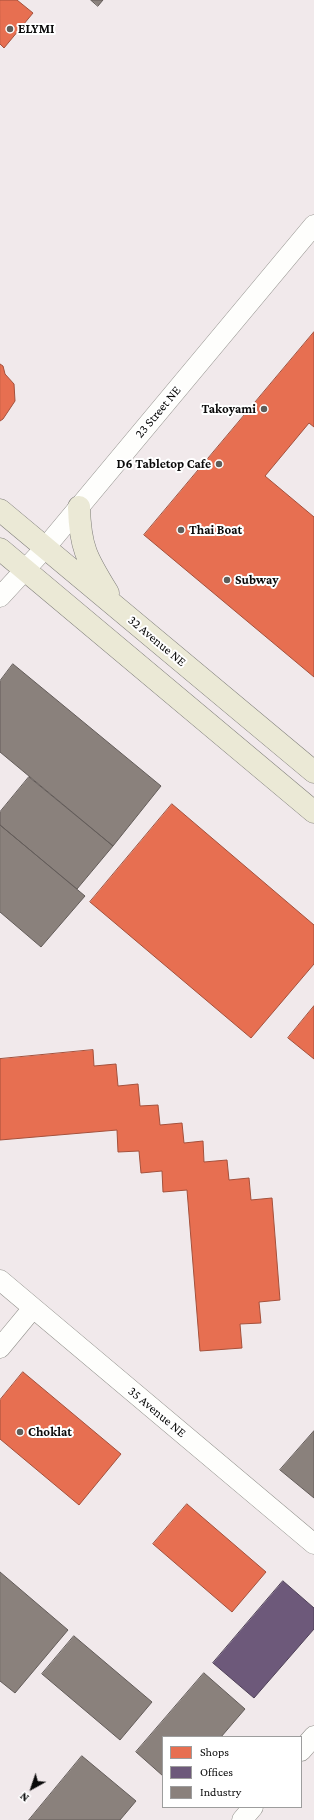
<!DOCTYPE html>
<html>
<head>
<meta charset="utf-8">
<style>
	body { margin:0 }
	#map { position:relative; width:314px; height:1820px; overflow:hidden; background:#f9f8ed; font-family:"Crimson Pro",serif }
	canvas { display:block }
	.legend { position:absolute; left:162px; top:1736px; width:140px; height:72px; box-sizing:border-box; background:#fff; border:1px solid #9d9d9d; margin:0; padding:5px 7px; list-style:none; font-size:12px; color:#0a0a0a }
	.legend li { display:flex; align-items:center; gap:8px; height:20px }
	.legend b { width:20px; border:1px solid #9d9d9d }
	.north { position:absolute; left:12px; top:1768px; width:40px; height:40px; -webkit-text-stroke:3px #fff; paint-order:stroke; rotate:220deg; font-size:11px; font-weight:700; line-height:16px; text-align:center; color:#0a0a0a }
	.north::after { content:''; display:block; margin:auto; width:14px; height:18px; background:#0a0a0a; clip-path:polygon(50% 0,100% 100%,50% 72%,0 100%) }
</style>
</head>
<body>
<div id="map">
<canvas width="314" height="1820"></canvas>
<ul class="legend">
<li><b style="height:11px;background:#e76f51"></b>Shops</li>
<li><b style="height:11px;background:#6d597a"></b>Offices</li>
<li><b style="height:11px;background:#8a817c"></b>Industry</li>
</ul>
<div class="north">N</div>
</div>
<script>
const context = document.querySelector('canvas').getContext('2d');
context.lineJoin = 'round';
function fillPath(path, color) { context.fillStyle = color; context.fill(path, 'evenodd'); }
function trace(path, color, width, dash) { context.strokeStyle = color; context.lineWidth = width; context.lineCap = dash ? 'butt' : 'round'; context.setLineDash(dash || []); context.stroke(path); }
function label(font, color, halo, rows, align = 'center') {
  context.font = font + ' "Crimson Pro",serif'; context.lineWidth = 4; context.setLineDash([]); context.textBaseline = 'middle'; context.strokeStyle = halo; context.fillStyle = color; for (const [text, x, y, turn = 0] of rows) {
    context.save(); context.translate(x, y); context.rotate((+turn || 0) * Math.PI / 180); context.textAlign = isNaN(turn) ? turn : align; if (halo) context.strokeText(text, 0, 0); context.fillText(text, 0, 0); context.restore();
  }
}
fillPath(new Path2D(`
	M0,0h314v1820h-314zM163,1737h138v70h-138z`), '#f1e9eb');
const shops = new Path2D(`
	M0,0h17l16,13 -29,35 -4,-4z
	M314,332v95l-5,-4 -44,53 49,41v160l-170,-142z
	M0,364l3,2 2,8 9,10 1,17 -12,18 -3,2z
	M172,804l142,121v39l-63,74 -161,-136z
	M314,1006v53l-26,-21z
	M93,1050l1,16 22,-2 2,22 20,-2 2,22 18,-1 2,20 22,-2 2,20 19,-2 1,21 23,-2 2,20 20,-2 2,22 21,-2 8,102 -21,2 2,21 -21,1 2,24 -42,3 -13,-161 -24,2 -1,-21 -21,2 -2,-22 -21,1 -1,-22 -117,10v-81z
	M23,1372l98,82 -42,51 -79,-66v-39z
	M187,1504l79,68 -34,40 -79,-68z`);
fillPath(shops, '#e76f51');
trace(shops, '#a5513c', 1);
const offices = new Path2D(`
	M283,1581l31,27v21l-60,69 -41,-35z`);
fillPath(offices, '#6d597a');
trace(offices, '#4f4158', 1);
const industry = new Path2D(`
	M91,0h12l-5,6z
	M13,664l148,122 -48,60 -113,-94v-71z
	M29,777l84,69 -36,43 -77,-64v-13z
	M0,825l85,71 -44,51 -41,-35z
	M314,1431v67l-34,-28z
	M0,1572l68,58 -53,63 -15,-12z
	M74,1636l78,66 -32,38 -78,-66z
	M204,1673l41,36 -24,28h-58v39l-27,-24z
	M82,1756l54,45 -16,19h-91z`);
fillPath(industry, '#8a817c');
trace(industry, '#645d5a', 1);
const minor = new Path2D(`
	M0,597l45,-49 269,-323
	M0,1280l314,264
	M0,1348l33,-40
	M301,1751l13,-15
	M242,1820l11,-13`);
const major = new Path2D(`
	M79,507c1,41 8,52 29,86
	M0,510l314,262
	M0,549l314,263`);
trace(minor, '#92918c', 21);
trace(major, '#7f7e7a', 23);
trace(minor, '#fefefc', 20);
trace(major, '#ebe9d6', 22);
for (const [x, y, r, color] of [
	[10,29,4,"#5e5d59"],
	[264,409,4,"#5e5d59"],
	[219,464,4,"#5e5d59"],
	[181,530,4,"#5e5d59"],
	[227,580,4,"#5e5d59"],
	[20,1432,4,"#5e5d59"]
]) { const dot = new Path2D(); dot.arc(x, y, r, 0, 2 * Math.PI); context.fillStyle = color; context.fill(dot); trace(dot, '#fff', 1.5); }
label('bold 13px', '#0a0a0a', '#fff', [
	["ELYMI",18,29],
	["Takoyami",256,409,"right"],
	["D6 Tabletop Cafe",211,464,"right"],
	["Thai Boat",189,530],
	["Subway",235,580],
	["Choklat",28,1432]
], 'left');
label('13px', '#0a0a0a', '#fff', [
	["23 Street NE",158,412,-50],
	["32 Avenue NE",157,641,40],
	["35 Avenue NE",157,1412,40]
]);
</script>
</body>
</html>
